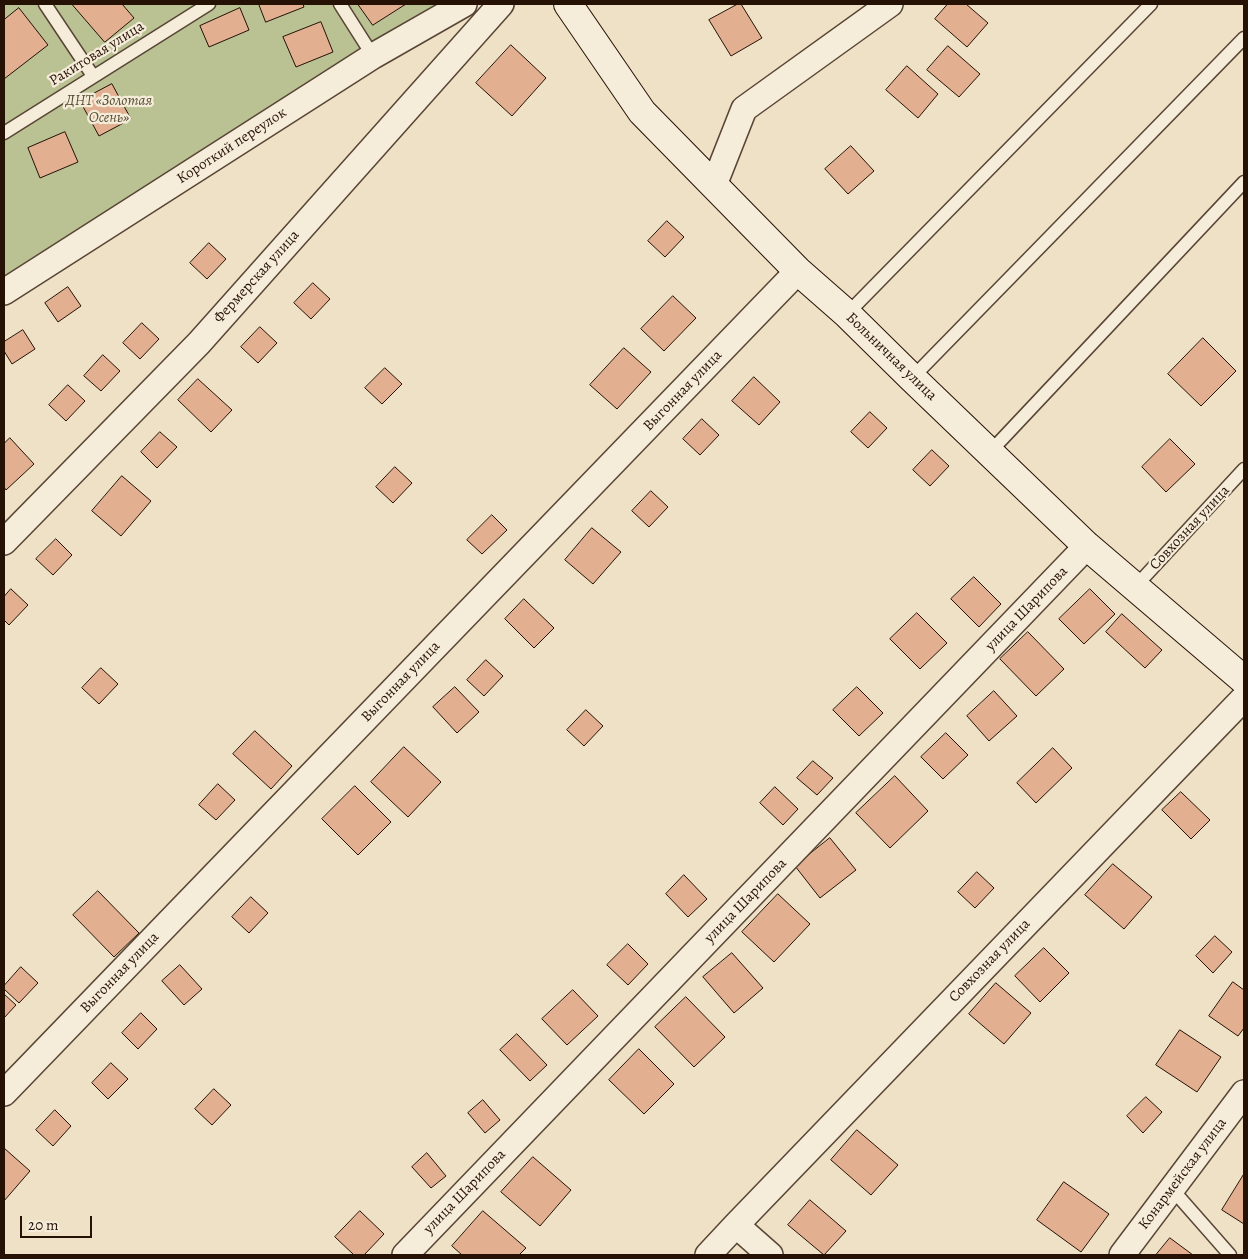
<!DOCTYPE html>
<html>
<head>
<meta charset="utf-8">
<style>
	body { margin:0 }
	#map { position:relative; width:1248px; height:1259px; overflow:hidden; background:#efe1c5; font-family:Alegreya,serif }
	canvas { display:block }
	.frame { position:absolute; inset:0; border:5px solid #261105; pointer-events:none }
	.scale { position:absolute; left:20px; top:1216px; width:72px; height:22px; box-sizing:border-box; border:2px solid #261105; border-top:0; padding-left:6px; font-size:15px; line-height:18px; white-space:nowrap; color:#261105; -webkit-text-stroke:4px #f5ecd9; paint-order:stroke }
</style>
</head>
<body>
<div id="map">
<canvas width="1248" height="1259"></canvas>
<div class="frame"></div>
<div class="scale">20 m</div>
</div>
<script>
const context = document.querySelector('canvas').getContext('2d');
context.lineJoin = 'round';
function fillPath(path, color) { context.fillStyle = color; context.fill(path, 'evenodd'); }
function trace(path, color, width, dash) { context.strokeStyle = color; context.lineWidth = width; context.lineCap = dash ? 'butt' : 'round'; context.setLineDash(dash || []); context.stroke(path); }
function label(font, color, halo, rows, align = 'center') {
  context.font = font + ' Alegreya,serif'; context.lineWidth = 4.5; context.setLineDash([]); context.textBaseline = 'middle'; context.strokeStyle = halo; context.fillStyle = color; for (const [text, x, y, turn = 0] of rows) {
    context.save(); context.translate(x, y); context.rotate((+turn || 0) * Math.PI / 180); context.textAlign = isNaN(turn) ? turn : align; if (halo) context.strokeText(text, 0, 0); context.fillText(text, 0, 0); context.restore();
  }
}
fillPath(new Path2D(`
	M4,4h465l-465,297z`), '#bac294');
const building = new Path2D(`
	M72,4h50l12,14 -29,24z
	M259,4h44l1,3 -38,15z
	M358,4h48l-33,21z
	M738,4h3l21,34 -31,18 -22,-36z
	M948,4h18l22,19 -21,24 -32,-28z
	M19,8l29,37 -44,34v-59z
	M240,8l9,22 -40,17 -9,-21z
	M321,22l12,30 -37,15 -13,-30z
	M511,45l35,33 -34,38 -36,-33z
	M948,46l32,28 -21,23 -32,-27z
	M907,66l31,28 -20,24 -32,-28z
	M112,84l19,35 -32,17 -19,-35z
	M65,132l13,30 -38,16 -12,-30z
	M851,146l23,25 -26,23 -23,-25z
	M667,221l17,16 -19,20 -17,-16z
	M209,243l17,16 -19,20 -17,-16z
	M313,283l17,16 -19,20 -17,-16z
	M68,287l13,19 -23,16 -13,-19z
	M673,296l23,22 -32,33 -23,-22z
	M142,323l17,16 -19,20 -17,-16z
	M260,327l17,16 -19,20 -17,-16z
	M23,330l12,19 -23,15 -8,-13v-9z
	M1203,338l33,33 -35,35 -33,-32z
	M624,348l27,24 -34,37 -27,-24z
	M103,355l17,16 -19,20 -17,-15z
	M385,368l17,16 -20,20 -17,-16z
	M754,377l26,25 -21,23 -27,-24z
	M198,379l34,31 -21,22 -33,-32z
	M68,385l17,16 -19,20 -17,-16z
	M870,412l17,16 -19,20 -17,-16z
	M702,419l17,16 -19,20 -17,-16z
	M160,432l17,15 -20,21 -16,-16z
	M10,438l24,26 -28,26 -2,-3v-43z
	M1170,439l25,25 -29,28 -24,-25z
	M932,450l17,16 -19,20 -17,-16z
	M395,467l17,16 -19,20 -17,-16z
	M122,476l29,25 -30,35 -29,-25z
	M651,491l17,16 -19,20 -17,-16z
	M492,515l15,15 -25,24 -15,-14z
	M592,528l29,24 -28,32 -28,-24z
	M56,539l16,16 -19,20 -17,-16z
	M974,577l27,27 -22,23 -28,-28z
	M11,589l17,16 -19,20 -5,-5v-23z
	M1090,589l25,25 -31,30 -25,-25z
	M524,599l30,29 -20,20 -29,-29z
	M917,613l30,30 -27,26 -30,-30z
	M1122,614l40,36 -17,18 -39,-36z
	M1028,632l36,37 -28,27 -36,-37z
	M486,660l17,16 -19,20 -17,-16z
	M101,668l17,16 -19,20 -17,-16z
	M455,687l24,25 -22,21 -24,-26z
	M857,687l26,26 -24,23 -26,-26z
	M994,691l23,25 -28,25 -22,-25z
	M586,710l17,16 -19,20 -17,-16z
	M255,731l37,35 -21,23 -38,-35z
	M946,733l22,22 -25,24 -22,-22z
	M404,747l37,35 -33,35 -37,-35z
	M1053,748l19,20 -36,35 -19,-20z
	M813,761l20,17 -16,17 -20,-17z
	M895,776l33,35 -38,37 -34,-35z
	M218,784l17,16 -19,20 -17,-15z
	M355,786l36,36 -33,33 -36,-36z
	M775,787l23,22 -15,16 -23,-22z
	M1181,792l29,28 -19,19 -29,-29z
	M830,838l26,32 -36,28 -25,-32z
	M1113,864l39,33 -28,32 -39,-34z
	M977,872l17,16 -19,20 -17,-16z
	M684,875l23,24 -19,18 -22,-23z
	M98,891l41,42 -25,24 -41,-42z
	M778,894l32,30 -36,38 -32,-30z
	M251,897l17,16 -19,20 -17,-16z
	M1215,936l17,16 -19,21 -17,-17z
	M628,944l20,20 -20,21 -21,-20z
	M1044,948l25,25 -29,29 -25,-26z
	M732,953l31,35 -29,25 -31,-36z
	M180,965l22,24 -18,16 -22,-24z
	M21,967l17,16 -19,20 -15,-14v-3z
	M1233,982l11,8v38l-6,8 -29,-20z
	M996,983l35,30 -27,31 -35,-30z
	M573,990l25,26 -31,29 -25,-26z
	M4,994l12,11 -12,13z
	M686,997l39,40 -31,30 -39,-40z
	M141,1013l16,16 -19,20 -16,-16z
	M1180,1030l41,27 -24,35 -41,-27z
	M517,1034l30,31 -17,16 -30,-31z
	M639,1049l35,35 -30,30 -35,-34z
	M111,1063l17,16 -20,20 -16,-16z
	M214,1089l17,16 -19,20 -17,-16z
	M1146,1097l16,15 -19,21 -16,-17z
	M483,1100l17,20 -15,13 -17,-20z
	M55,1110l16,16 -18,20 -17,-16z
	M857,1130l41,35 -27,30 -40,-35z
	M4,1148l26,23 -26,30z
	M427,1153l19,23 -15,12 -19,-21z
	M533,1157l38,33 -31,36 -39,-34z
	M1244,1174v50l-22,-14z
	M1064,1182l45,32 -28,38 -44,-32z
	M810,1200l36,31 -22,24 -36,-30z
	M360,1211l24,23 -20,21h-10l-19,-18z
	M483,1211l43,37 -7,7h-57l-10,-9z
	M1170,1238l23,17h-37z`);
fillPath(building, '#e2af91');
trace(building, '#261105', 1);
const lane = new Path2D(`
	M45,4l48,72
	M340,4l33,52
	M4,133l205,-129
	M847,314l304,-310
	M912,378l332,-340
	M990,452l254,-270
	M1135,587l109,-118
	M1172,1189l58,66`);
const street = new Path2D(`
	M714,185l30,-76 146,-105
	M4,292l369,-236 91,-52
	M4,542l195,-199 302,-339
	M4,1093l794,-822
	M736,1225l34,30
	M405,1255l682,-709
	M708,1255l28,-30 508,-527
	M1122,1255l122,-162`);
const secondary = new Path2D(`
	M568,4l74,108 156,159 49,43 65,64 175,168 157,134`);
trace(lane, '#584535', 15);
trace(street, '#584535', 28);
trace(secondary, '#261105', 30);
trace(lane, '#f5ecd9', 12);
trace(street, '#f5ecd9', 25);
trace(secondary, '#f5ecd9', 28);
label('15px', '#261105', '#f5ecd9', [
	["Ракитовая улица",97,54,-32],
	["Короткий переулок",232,146,-33],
	["Фермерская улица",257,277,-48],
	["Больничная улица",891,357,44],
	["Выгонная улица",683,391,-46],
	["Совхозная улица",1190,528,-47],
	["улица Шарипова",1027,609,-46],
	["Выгонная улица",401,682,-46],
	["улица Шарипова",746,901,-46],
	["Совхозная улица",990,961,-46],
	["Выгонная улица",120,973,-46],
	["Конармейская улица",1183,1174,-53],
	["улица Шарипова",465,1192,-46]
]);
label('italic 15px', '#5a4f37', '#f5ecd9', [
	["ДНТ «Золотая",109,101],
	["Осень»",109,118]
]);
</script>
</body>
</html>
